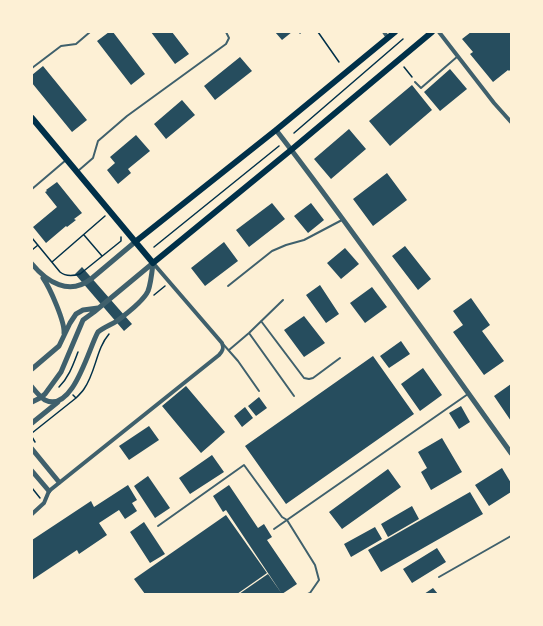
<!DOCTYPE html>
<html>
<head>
<meta charset="utf-8">
<style>
	body { margin:0 }
	#map { position:relative; width:543px; height:626px; overflow:hidden; background:#fdf0d5; font-family:Rubik,sans-serif }
	canvas { display:block }
	.frame { position:absolute; inset:0; border:33px solid #fdf0d5; pointer-events:none }
</style>
</head>
<body>
<div id="map">
<canvas width="543" height="626"></canvas>
<div class="frame"></div>
</div>
<script>
const context = document.querySelector('canvas').getContext('2d');
context.lineJoin = 'round';
function fillPath(path, color) { context.fillStyle = color; context.fill(path, 'evenodd'); }
function trace(path, color, width, dash) { context.strokeStyle = color; context.lineWidth = width; context.lineCap = dash ? 'butt' : 'round'; context.setLineDash(dash || []); context.stroke(path); }
fillPath(new Path2D(`
	M109,32h4l32,42 -14,11 -34,-44z
	M151,32h21l17,22 -14,10z
	M275,32h17l-10,8z
	M471,32h40v37l-2,2 -1,-1 -15,12 -23,-28 3,-2 -11,-13z
	M240,57l12,14 -37,29 -11,-14z
	M43,66l44,54 -15,12 -40,-49v-8z
	M450,69l17,20 -27,22 -16,-19z
	M412,85l20,25 -42,36 -21,-25z
	M182,100l13,15 -29,24 -12,-15z
	M349,129l17,20 -35,30 -17,-20z
	M136,135l14,16 -22,18 3,4 -13,11 -11,-14 8,-7 -5,-6z
	M387,173l20,27 -34,26 -20,-27z
	M57,182l25,31 -8,6 2,1 -9,7 -1,-1 -20,17 -13,-16 24,-20 -12,-15 2,-1 -1,-1z
	M272,203l13,16 -36,28 -13,-17z
	M311,203l13,17 -16,13 -14,-17z
	M224,242l14,19 -33,25 -14,-18z
	M405,246l26,33 -13,11 -26,-34z
	M345,248l14,16 -18,15 -14,-16z
	M82,267l50,57 -8,7 -49,-57z
	M320,285l19,29 -13,9 -20,-28z
	M372,287l15,20 -22,16 -15,-20z
	M471,298l19,27 -8,6 22,30 -20,14 -31,-43 10,-7 -10,-14z
	M304,316l21,27 -21,14 -20,-27z
	M401,341l9,13 -21,14 -9,-12z
	M373,356l41,58 -128,90 -41,-58z
	M423,368l19,27 -22,16 -19,-27z
	M511,384v37l-17,-25z
	M186,386l39,46 -24,21 -39,-47z
	M259,397l8,11 -11,8 -8,-10z
	M461,406l9,16 -11,7 -10,-16z
	M245,407l8,11 -11,9 -8,-11z
	M149,426l10,14 -30,20 -10,-14z
	M442,438l20,34 -31,18 -10,-18 6,-4 -9,-16z
	M212,455l12,17 -34,22 -11,-16z
	M502,468l9,15v9l-22,14 -14,-21z
	M388,469l13,18 -59,42 -13,-17z
	M148,476l22,32 -15,10 -21,-32z
	M128,485l9,15 -5,3 5,8 -12,8 -6,-9 -20,13 8,12 -28,19 -2,-4 -45,30v-40l59,-39 3,6z
	M229,485l29,43 6,-4 8,13 -5,3 30,44 -15,10 -56,-84 -3,2 -10,-16z
	M470,492l13,22 -102,58 -13,-22z
	M412,506l7,13 -31,18 -7,-13z
	M226,515l41,58 -30,21h-92l-11,-15z
	M144,522l21,32 -15,9 -20,-31z
	M375,527l7,12 -31,18 -7,-13z
	M437,548l9,14 -34,21 -9,-14z
	M268,574l14,20h-43z
	M433,588l5,6h-14z`), '#264d5e');
trace(new Path2D(`
	M318,32l21,30
	M300,33l1,-1
	M404,67l8,10
	M294,133l109,-94
	M84,235l18,21
	M32,238l28,34c6,5 13,4 20,2l41,-33v-4
	M154,247l125,-101
	M32,250l6,-5
	M52,262l53,-46
	M154,295l11,-9
	M59,387c10,-10 14,-22 19,-35
	M73,395l3,3c3,-3 6,-6 8,-9 12,-17 12,-40 25,-55
	M32,433l44,-35
	M32,437l3,5
	M32,488l8,10`), '#003049', 1.5);
trace(new Path2D(`
	M32,68l29,-22 15,-2 14,-12
	M415,82l6,6 37,-32
	M78,171l15,-13 5,-17 29,-25 99,-72 3,-6 -3,-6
	M32,189l34,-29
	M228,286l44,-35 14,-6 18,-5 38,-20
	M261,321l43,57 5,1 4,-1 27,-20
	M249,333l45,63
	M223,344l15,17 21,30
	M229,350l20,-17 34,-33
	M158,526l86,-61 38,52 5,3 28,45 4,15 -9,13 -2,1
	M274,529l194,-135
	M439,577l72,-41`), '#3f606c', 2);
trace(new Path2D(`
	M384,32l4,6
	M439,32l55,71 17,19
	M32,514l12,-11 5,-12 170,-136c4,-4 5,-7 3,-12l-69,-80`), '#3f606c', 4);
trace(new Path2D(`
	M276,130c35,45 68,91 101,136 45,62 90,125 134,187
	M32,264c15,18 37,32 59,15l44,-37
	M43,278c7,10 22,44 21,55
	M32,369l27,-23 11,-23 6,-9 7,-4 15,-2
	M32,387c4,5 8,10 13,13 28,14 44,-53 53,-68 6,-5 13,-7 19,-11 8,-6 27,-21 31,-30 3,-8 4,-19 5,-28
	M32,402l8,-4 5,-4 16,-22 22,-52 11,-8 59,-49
	M32,423l26,-21
	M32,449l27,33
	M32,471l17,20`), '#3f606c', 5);
trace(new Path2D(`
	M32,118l121,145 138,-113 141,-118
	M135,242l141,-112 119,-98`), '#003049', 6);
</script>
</body>
</html>
